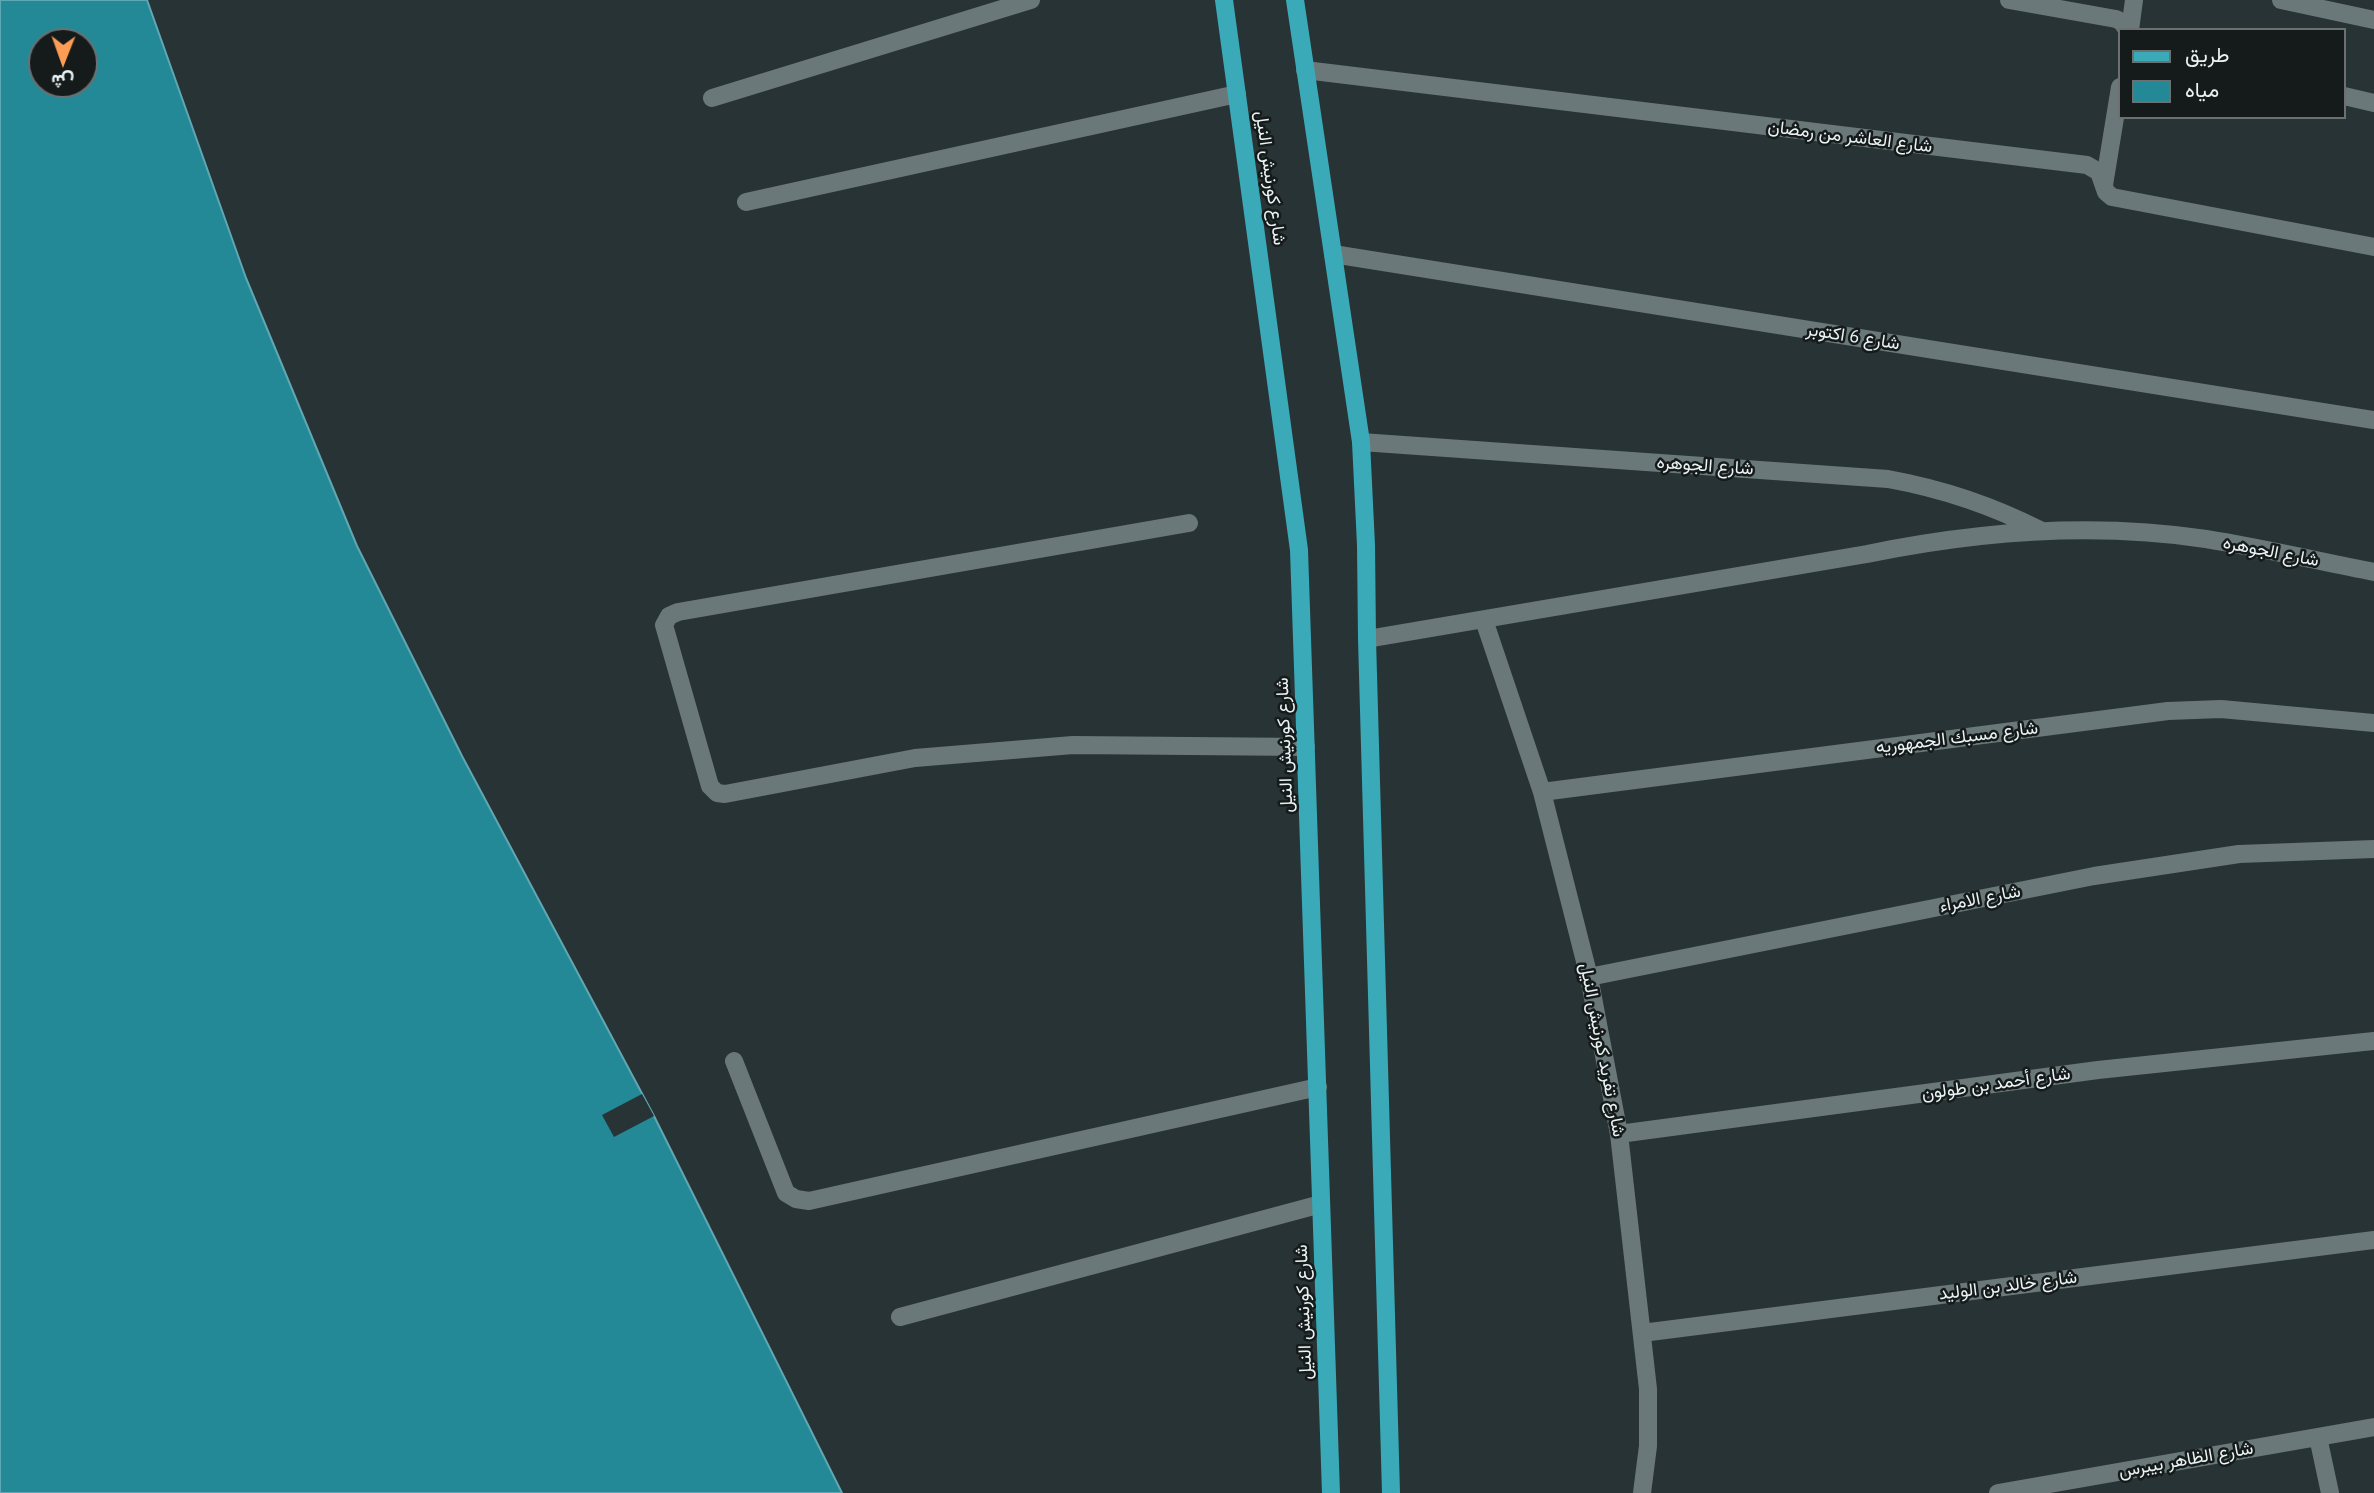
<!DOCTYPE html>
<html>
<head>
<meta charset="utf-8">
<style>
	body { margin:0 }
	#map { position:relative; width:2374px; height:1493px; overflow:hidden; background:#283335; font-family:"PT Sans",Vazirmatn,sans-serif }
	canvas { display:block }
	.legend { position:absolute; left:2118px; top:28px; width:228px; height:91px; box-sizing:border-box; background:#151a1a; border:2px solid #6b7071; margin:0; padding:9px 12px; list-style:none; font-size:21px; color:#ebf2f3 }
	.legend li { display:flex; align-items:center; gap:14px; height:35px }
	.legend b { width:35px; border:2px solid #6b7071 }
	.north { position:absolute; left:28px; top:28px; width:70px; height:70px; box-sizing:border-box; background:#151a1a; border:2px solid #6b7071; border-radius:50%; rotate:181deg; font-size:19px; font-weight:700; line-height:28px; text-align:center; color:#ebf2f3 }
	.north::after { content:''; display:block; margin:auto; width:24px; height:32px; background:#fd9d55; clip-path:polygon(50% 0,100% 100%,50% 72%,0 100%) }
</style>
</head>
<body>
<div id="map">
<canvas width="2374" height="1493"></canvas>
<ul class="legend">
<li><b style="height:9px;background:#3aaab8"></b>طريق</li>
<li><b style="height:19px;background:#238997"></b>مياه</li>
</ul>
<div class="north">ش</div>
</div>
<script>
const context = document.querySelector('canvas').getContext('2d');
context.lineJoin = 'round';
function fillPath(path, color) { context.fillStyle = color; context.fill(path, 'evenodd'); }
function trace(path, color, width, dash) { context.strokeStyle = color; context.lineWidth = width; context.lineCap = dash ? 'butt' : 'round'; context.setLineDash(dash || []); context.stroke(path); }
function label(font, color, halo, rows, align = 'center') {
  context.font = font + ' "PT Sans",Vazirmatn,sans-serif'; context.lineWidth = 5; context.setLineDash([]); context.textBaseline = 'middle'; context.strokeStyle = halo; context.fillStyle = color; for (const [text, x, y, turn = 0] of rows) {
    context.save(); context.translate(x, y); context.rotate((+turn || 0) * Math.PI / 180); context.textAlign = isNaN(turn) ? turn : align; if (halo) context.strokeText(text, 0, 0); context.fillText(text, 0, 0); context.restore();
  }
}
const water = new Path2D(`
	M0,0h147l99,278 111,268 105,210 192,360 188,377h-842zM42,42h42v42h-42z`);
fillPath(water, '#238997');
trace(water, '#5fa8b3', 2);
fillPath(new Path2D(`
	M642,1094l12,22 -40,21 -12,-22z`), '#283335');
trace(new Path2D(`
	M712,98l319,-98
	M1189,523l-511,89 -9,4 -5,9 46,161 7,7 8,1 190,-36 158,-13 233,2
	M734,1061l52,132 10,6 13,2 509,-114
	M900,1317l421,-113`), '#6b787a', 18);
trace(new Path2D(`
	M2009,0l107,19 6,3 5,8
	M2281,0l93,20
	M2130,30l4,-30
	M1305,70l782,95 12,7 7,20 6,5 262,50
	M2344,96l30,7
	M2104,185l16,-98
	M746,202l491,-108
	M1333,254l1041,166
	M1361,442l527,37c55,10 103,26 152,51
	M1484,620l58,172 47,185 30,157 29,255v57l-6,47
	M1367,639l500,-85c112,-23 226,-32 339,-15 56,9 112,22 168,33
	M1542,792l626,-81 53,-2 153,14
	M1589,977l505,-101 145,-22 135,-5
	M1619,1134l479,-64 276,-29
	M1642,1333l732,-93
	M2318,1437l12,56
	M1998,1493l376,-66`), '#6b787a', 18);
trace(new Path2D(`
	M1224,0l75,550 32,943
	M1295,0l66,442 5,103 1,94 24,854`), '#3aaab8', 18);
label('18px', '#ebf2f3', '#151a1a', [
	["شارع العاشر من رمضان",1850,137,7],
	["شارع كورنيش النيل",1270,178,82],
	["شارع 6 اكتوبر",1853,337,9],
	["شارع الجوهره",1705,466,4],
	["شارع الجوهره",2271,552,11],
	["شارع مسبك الجمهوريه",1957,738,-7],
	["شارع كورنيش النيل",1285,745,-92],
	["شارع الامراء",1980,899,-11],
	["شارع تفريد كورنيش النيل",1602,1050,79],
	["شارع أحمد بن طولون",1996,1084,-8],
	["شارع خالد بن الوليد",2008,1286,-7],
	["شارع كورنيش النيل",1304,1312,-92],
	["شارع الظاهر بيبرس",2186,1460,-10]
]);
</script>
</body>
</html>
